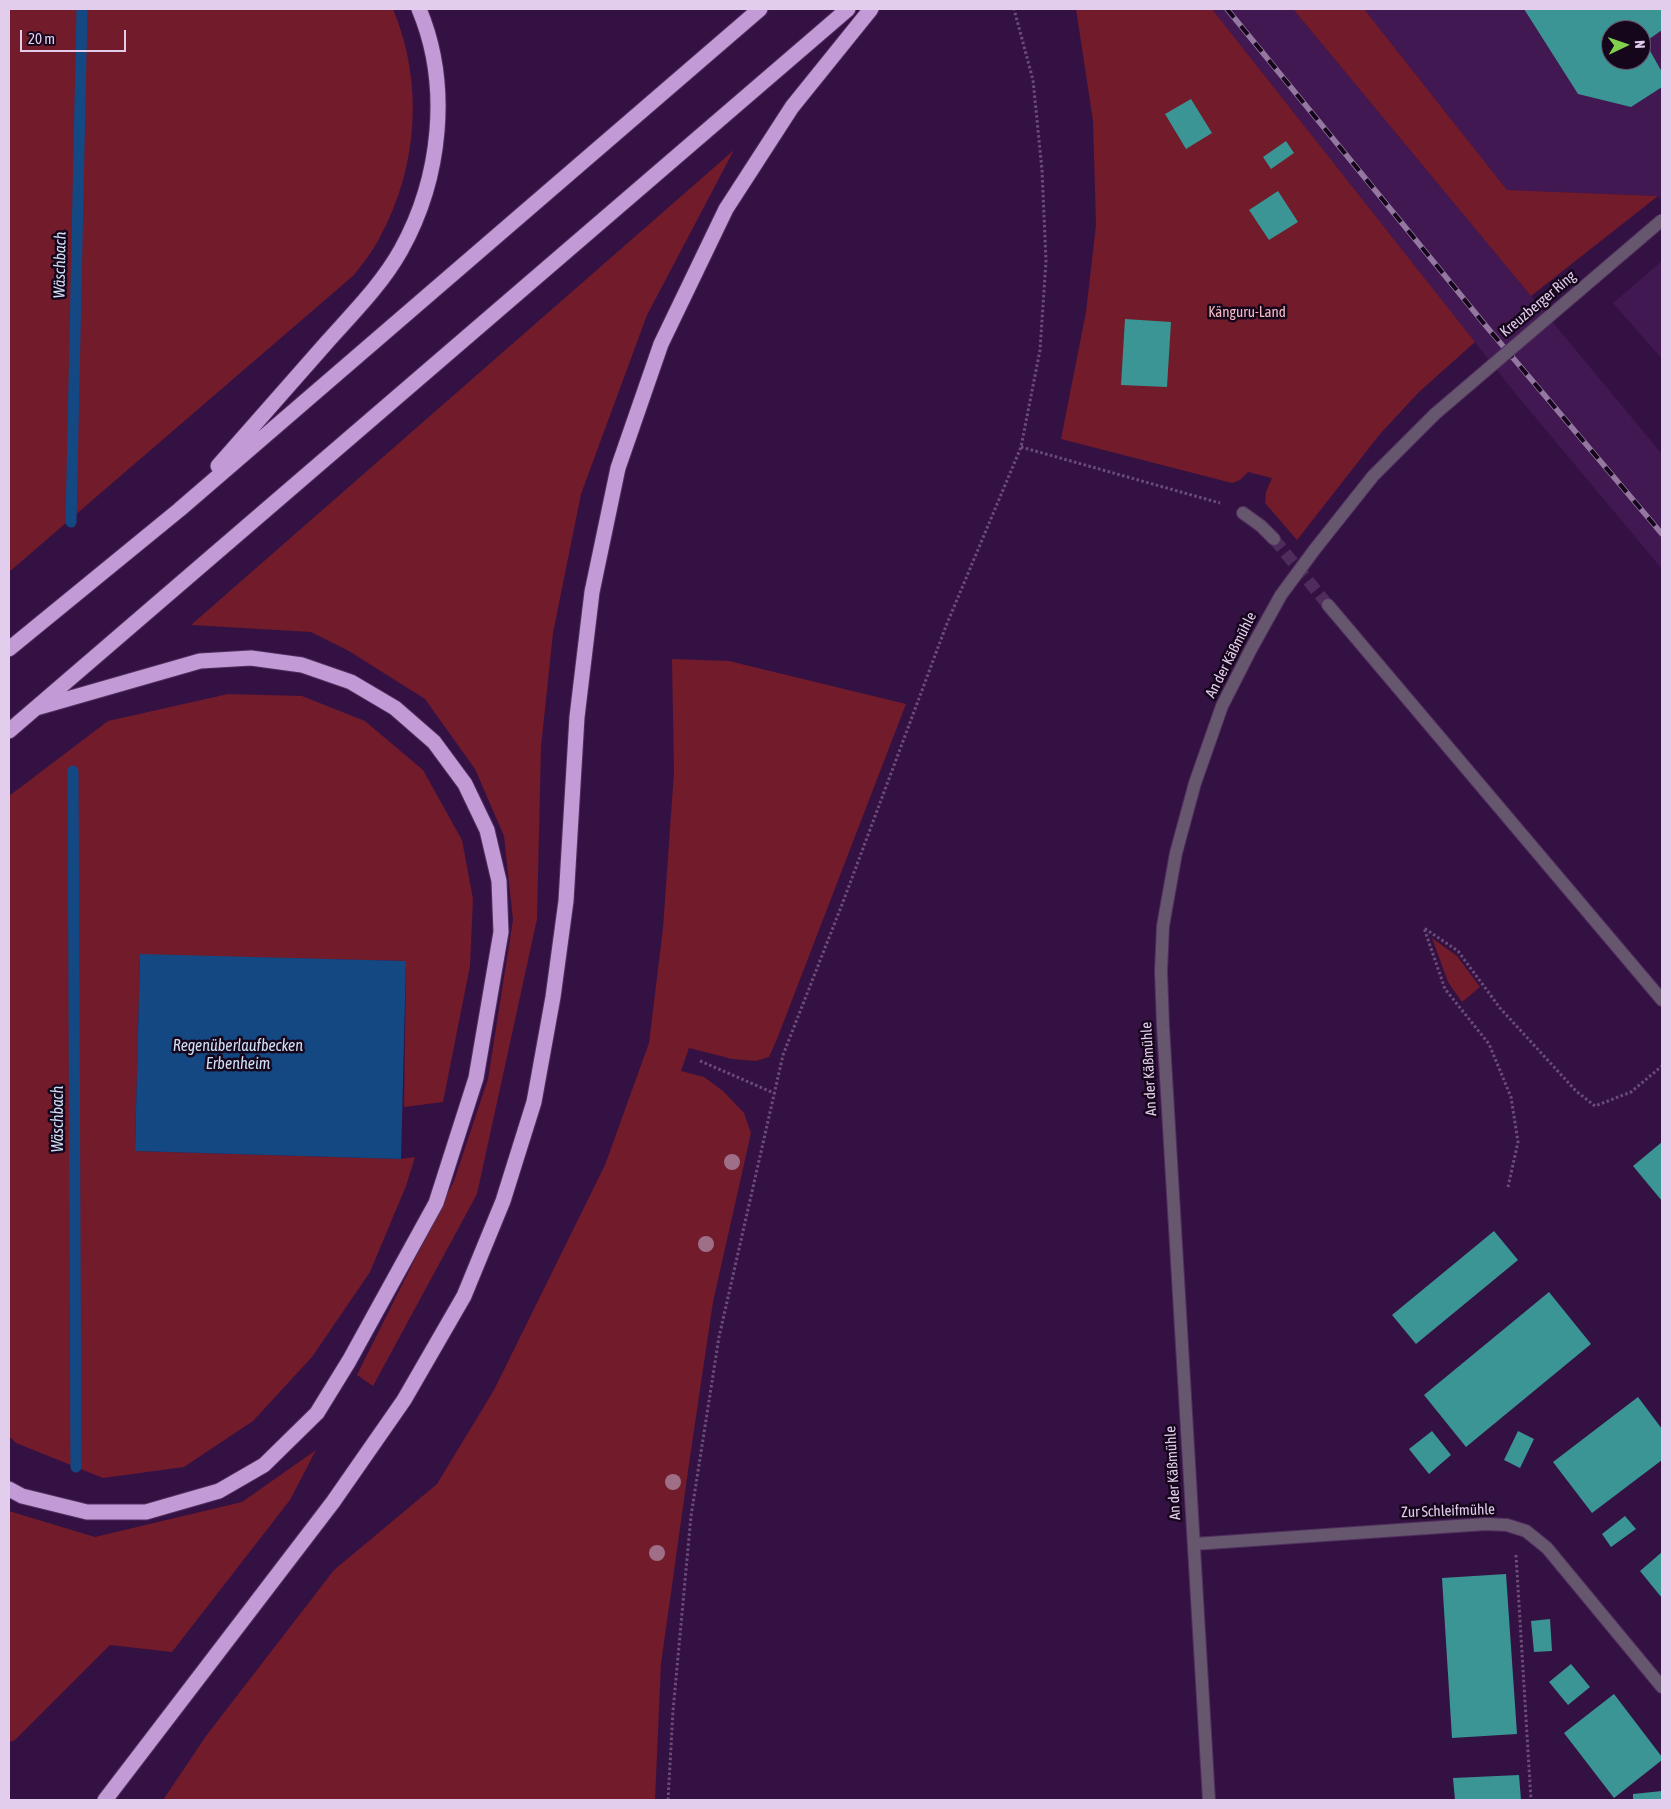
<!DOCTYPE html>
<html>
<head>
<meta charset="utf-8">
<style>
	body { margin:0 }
	#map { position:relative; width:1671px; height:1809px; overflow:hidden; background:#341143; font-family:"Asap Condensed",sans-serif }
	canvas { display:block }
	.frame { position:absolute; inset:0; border:10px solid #e2cdec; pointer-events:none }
	.north { position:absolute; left:1601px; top:20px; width:50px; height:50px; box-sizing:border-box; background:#15061b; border:1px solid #67566f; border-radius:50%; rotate:87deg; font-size:14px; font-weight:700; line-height:20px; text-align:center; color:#e2cdec }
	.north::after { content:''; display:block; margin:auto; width:18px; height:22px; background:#83d04e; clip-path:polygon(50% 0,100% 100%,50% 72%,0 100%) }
	.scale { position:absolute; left:20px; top:30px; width:106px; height:22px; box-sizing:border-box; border:2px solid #e2cdec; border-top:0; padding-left:6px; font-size:15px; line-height:18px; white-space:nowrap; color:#e2cdec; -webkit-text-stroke:4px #15061b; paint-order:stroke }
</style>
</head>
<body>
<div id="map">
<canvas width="1671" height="1809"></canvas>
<div class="frame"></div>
<div class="north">N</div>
<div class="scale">20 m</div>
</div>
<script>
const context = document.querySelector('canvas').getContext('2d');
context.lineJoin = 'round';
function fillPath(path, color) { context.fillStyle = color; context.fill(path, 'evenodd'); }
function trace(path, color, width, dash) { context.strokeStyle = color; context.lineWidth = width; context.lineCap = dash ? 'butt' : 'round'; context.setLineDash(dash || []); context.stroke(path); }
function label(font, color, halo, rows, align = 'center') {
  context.font = font + ' "Asap Condensed",sans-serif'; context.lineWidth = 5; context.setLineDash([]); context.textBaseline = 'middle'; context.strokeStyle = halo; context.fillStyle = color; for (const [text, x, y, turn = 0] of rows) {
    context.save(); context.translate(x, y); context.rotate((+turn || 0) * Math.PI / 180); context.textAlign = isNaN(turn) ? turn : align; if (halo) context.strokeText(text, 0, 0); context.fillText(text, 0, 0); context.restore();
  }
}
fillPath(new Path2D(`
	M1212,9h81l369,445v115l-147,-176z
	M1364,9h298v192l-4,-5 -151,-6zM1611,30h30v30h-30z
	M1662,261v98l-49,-56z`), '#411851');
fillPath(new Path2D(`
	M9,9h384c31,74 25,158 -13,228 -7,14 -17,26 -26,38l-345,297z
	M1076,9h136l263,333 -56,50 -39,42 -83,106 -32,-37 1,-11 6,-14 -24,-6 -8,8 -8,3 -171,-44 25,-127 10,-87 -3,-104z
	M1293,9h71l143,181 151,6 -127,100z
	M734,150l-87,165 -66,179 -28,139 -12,114 -4,172 -60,275 -104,192 -16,-11 97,-194 34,-102 25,-159 -9,-84 -29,-67 -50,-70 -76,-48 -38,-19 -120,-7z
	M672,659l57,2 177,43 -129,335 -8,18 -13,4 -24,-2 -43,-11 -8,23 23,6 19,14 21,22 7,20 -38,169 -24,162 -28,200 -6,136h-492l43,-64 128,-166 103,-86 57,-94 111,-225 44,-122 14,-115 11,-156z
	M228,694l74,2 63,25 58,49 39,70 11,59 -3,67 -27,136 -39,5 2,-146 -266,-6 -5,196 266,8 14,-2 -9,29 -36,86 -58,85 -59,64 -69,46 -81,11 -87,-35 -7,-7v-640l99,-75z
	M1432,938l25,18 23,31 -18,15 -14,-20z
	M316,1450l-26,50 -118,152 -62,-7 -95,95 -6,2v-231l86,26 147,-35z`), '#711b2b');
fillPath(new Path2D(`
	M140,954l266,7 -5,198 -266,-8z`), '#144883');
trace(new Path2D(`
	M71,522l11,-513
	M73,771l3,696`), '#144883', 11);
fillPath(new Path2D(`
	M1524,9h138v21l-17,12 17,30v15l-31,20 -53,-13zM1611,30h30v30h-30z
	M1191,99l21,34 -26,16 -21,-35z
	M1286,141l8,12 -23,16 -8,-12z
	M1278,191l20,31 -29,18 -20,-30z
	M1125,319l46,3 -4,65 -46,-2z
	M1662,1142v59l-29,-35z
	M1494,1231l24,29 -102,84 -24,-29z
	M1549,1292l42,52 -125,103 -42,-52z
	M1638,1397l24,32v31l-70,53 -39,-51z
	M1432,1431l19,24 -22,19 -20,-25z
	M1518,1431l16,8 -14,29 -16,-8z
	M1625,1516l11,13 -25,18 -9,-13z
	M1662,1552v46l-22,-27z
	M1506,1574l11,160 -65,4 -10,-160z
	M1550,1619l2,32 -18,1 -3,-31z
	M1571,1664l19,23 -22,18 -19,-23z
	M1614,1694l48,63v3l-48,38 -50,-65z
	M1519,1775l2,25h-66l-2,-22z
	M1662,1791v9h-29v-6z`), '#3b9595');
trace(new Path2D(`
	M1274,539l54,66`), '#4e2d5c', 12, [12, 6]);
const minor = new Path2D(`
	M1243,513l18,13 13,13
	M1328,605l334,395
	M1194,1544l292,-20 21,1 19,6 21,17 115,139
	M1209,1800l-46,-774 -2,-55 2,-45 13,-73 19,-70 27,-77 29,-57 30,-54 34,-46 58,-73 62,-62`);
const highway = new Path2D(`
	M218,466c37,-42 73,-83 110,-125 26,-29 54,-57 73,-91 40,-72 50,-165 18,-241
	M9,649l170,-139 581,-501
	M9,731l839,-722
	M9,1489l13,7 65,16h59l73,-21 45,-26 53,-52 32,-52 87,-158 40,-125 25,-146 -2,-51 -12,-51 -22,-46 -31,-42 -39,-34 -44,-26 -49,-17 -51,-7 -51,3 -164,47
	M105,1800l228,-298 71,-102 60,-104 39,-95 31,-99 19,-105 13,-96 11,-184 15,-125 26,-124 43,-124 65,-135 66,-102 79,-98`);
trace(minor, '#502f5e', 14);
trace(highway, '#502f5e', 17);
trace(new Path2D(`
	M1021,447l199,56
	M700,1061l74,32
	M1508,1187l10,-45 -7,-45 -22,-53 -44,-55 -21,-61 34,23 42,57 76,83 19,15 36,-14 31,-26
	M1516,1555l15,245
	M668,1800l5,-89 18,-195 28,-179 64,-282 60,-153 103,-276 75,-179 19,-97 6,-89 -4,-91 -9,-90 -19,-71`), '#6c4d79', 3, [2.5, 2.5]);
trace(minor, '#66566e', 12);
trace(highway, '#c29ad6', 15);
const rail = new Path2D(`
	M1227,9l259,317 176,208`);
trace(rail, '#9478a0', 5.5);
trace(rail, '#15061b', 4, [11]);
const minorBridge = new Path2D(`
	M1435,414l227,-194`);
trace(minorBridge, '#502f5e', 14, []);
trace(minorBridge, '#66566e', 12);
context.fillStyle = '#9f6f88';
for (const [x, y] of [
	[732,1162],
	[706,1244],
	[673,1482],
	[657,1553]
]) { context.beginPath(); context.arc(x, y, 8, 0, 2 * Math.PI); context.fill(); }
label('15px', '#e2cdec', '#15061b', [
	["Kreuzberger Ring",1538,304,-40],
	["An der Käßmühle",1231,655,-63],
	["An der Käßmühle",1149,1069,-93],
	["An der Käßmühle",1173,1473,-93],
	["Zur Schleifmühle",1448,1511,-2]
]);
label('15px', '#f7bcc0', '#15061b', [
	["Känguru-Land",1247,312]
]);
label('italic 16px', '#cfe0f5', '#15061b', [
	["Wäschbach",60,265,-89],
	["Regenüberlaufbecken",238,1046],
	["Erbenheim",238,1064],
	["Wäschbach",58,1119,-90]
]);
</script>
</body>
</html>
